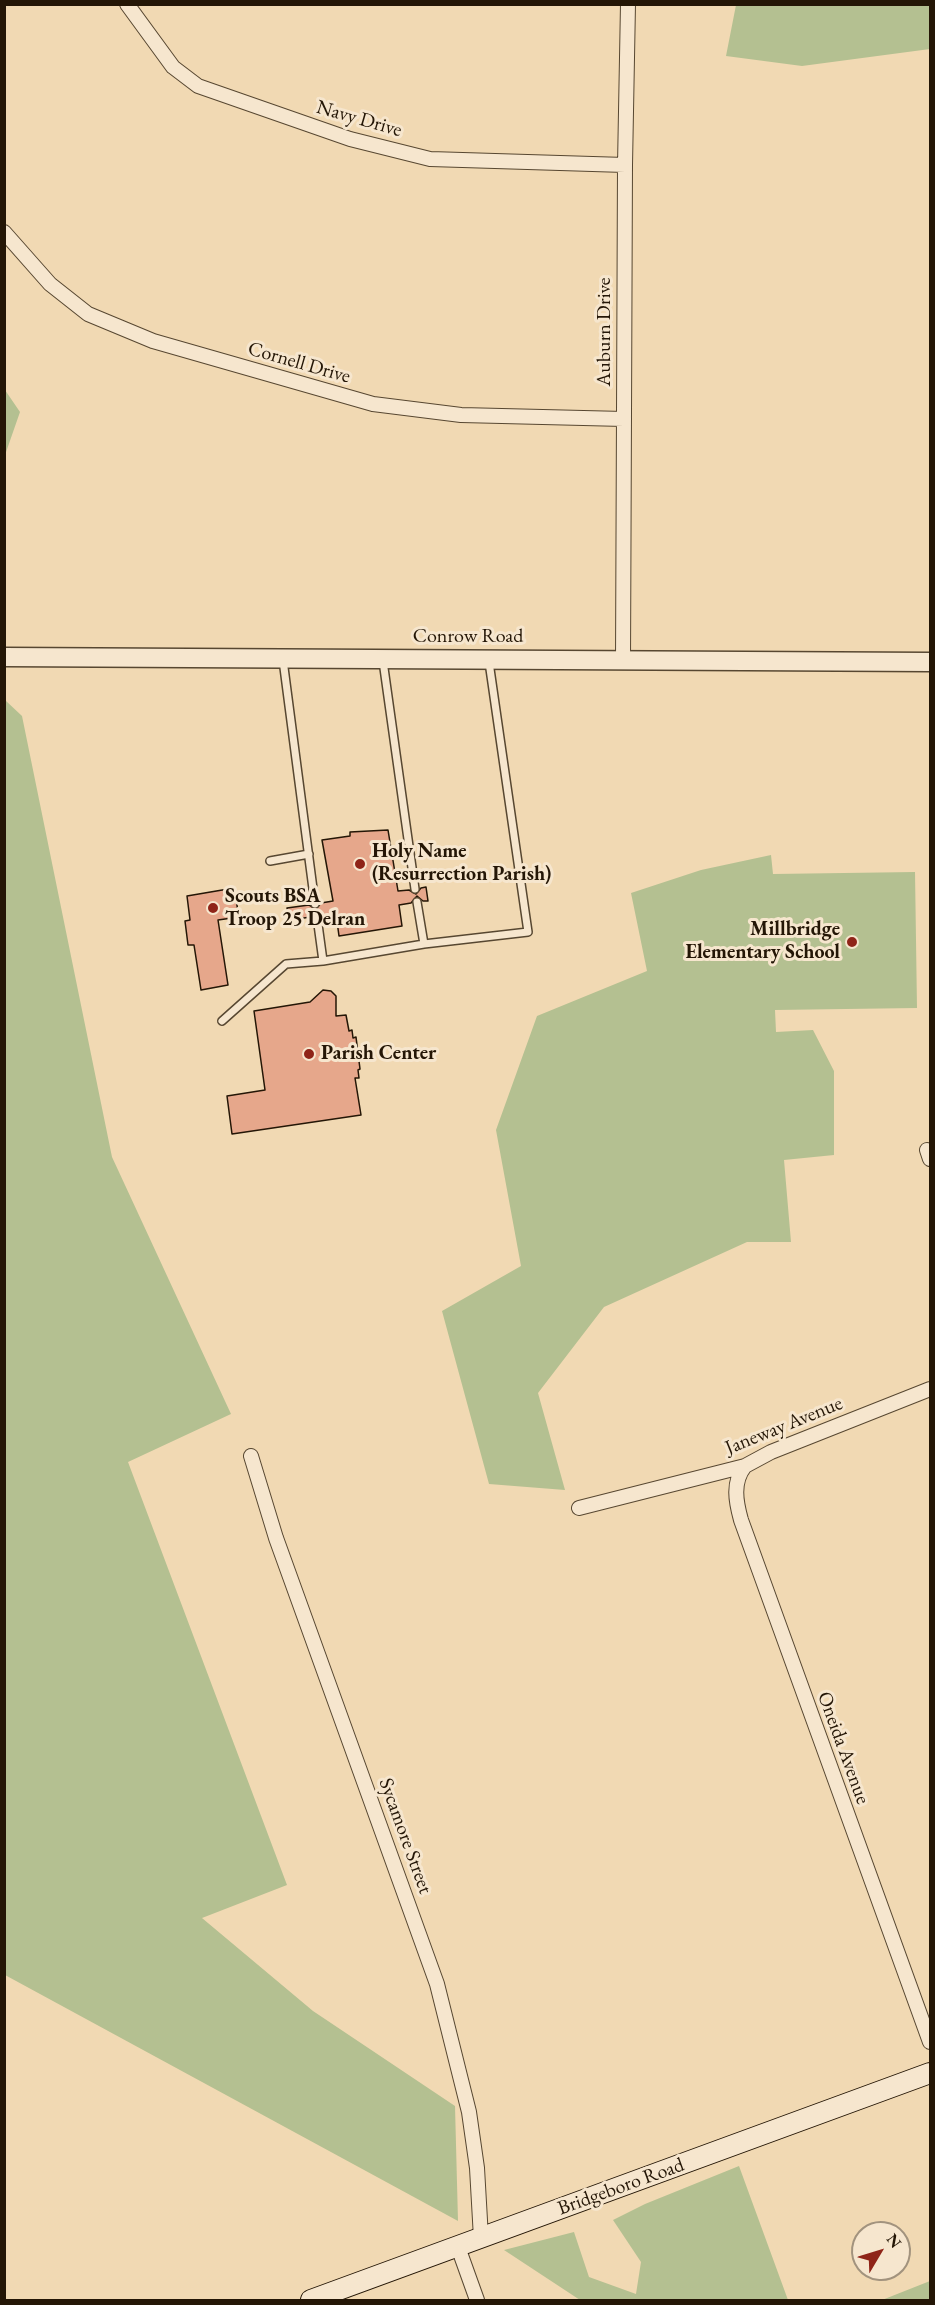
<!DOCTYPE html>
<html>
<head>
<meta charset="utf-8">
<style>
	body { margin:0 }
	#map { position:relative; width:935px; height:2305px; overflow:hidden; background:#f1d9b3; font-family:"EB Garamond",serif }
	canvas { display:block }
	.frame { position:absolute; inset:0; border:6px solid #241606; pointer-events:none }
	.north { position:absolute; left:851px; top:2221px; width:60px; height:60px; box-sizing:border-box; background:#f6e6ce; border:2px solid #a2937e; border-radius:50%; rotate:52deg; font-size:16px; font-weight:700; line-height:24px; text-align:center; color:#241606 }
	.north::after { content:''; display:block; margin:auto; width:21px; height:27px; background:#8f2418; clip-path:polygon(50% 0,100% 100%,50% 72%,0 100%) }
</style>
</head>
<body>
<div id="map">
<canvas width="935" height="2305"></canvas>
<div class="frame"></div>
<div class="north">N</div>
</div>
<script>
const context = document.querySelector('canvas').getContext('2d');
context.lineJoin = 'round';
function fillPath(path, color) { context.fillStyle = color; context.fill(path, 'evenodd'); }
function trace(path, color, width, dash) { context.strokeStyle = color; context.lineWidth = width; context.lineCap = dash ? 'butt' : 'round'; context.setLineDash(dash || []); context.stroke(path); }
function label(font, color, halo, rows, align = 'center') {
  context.font = font + ' "EB Garamond",serif'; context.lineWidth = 6; context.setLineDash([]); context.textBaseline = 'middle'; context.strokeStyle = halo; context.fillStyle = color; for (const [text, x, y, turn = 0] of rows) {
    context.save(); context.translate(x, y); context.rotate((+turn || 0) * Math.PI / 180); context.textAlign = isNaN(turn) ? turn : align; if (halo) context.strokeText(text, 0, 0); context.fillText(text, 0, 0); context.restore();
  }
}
fillPath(new Path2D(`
	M736,5h194v44l-128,17 -76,-10z
	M5,390l15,22 -15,43z
	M5,700l17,16 90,441 119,257 -103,48 159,423 -85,33 111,93 142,95 3,115 -453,-246z
	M771,855l2,19 142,-2 2,136 -142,2 1,22 37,-2 21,41v84l-50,5 7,82h-44l-143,65 -66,86 27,97 -76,-6 -47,-173 79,-45 -25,-136 41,-114 110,-45 -16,-78 70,-23z
	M739,2166l49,134h-208l-76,-50 70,-18 15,45 47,17 5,-32 -28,-42 32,-16z
	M930,2281v19h-48z`), '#b4c091');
const building = new Path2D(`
	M388,830l10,61 11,-1 7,4 5,-6 5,-1 2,14h-5l-6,-5 -6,7 -12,2 3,21 -63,10 -3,-22 -14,2 -6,-4 -5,5 -22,3 -2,-12 22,-3 7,4 5,-6 12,-2 -11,-61 28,-4v-4z
	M234,888l5,29 -21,3 10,65 -27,5 -7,-45h-6l-3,-24 5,-1 -3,-24z
	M323,990l8,1 5,5v20l10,-1 3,16 3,-1 1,8 3,-1 4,32 -2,1 1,8h-4l6,37 -129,19 -5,-38 38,-6 -11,-79 56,-9z`);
fillPath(building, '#e6a78b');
trace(building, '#241606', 1.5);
const service = new Path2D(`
	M283,660l32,244
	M383,661l32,228
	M270,861l39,-7
	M317,917l6,44 101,-17 -7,-42
	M424,944l104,-12 -39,-270
	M222,1021l64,-57 37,-3`);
const minor = new Path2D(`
	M127,4l46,63 25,19 152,53 80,20 195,6
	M4,232l46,52 38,30 65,27 220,63 88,11 163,4
	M623,660l2,-495 3,-161
	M927,1150l3,9
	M251,1456l25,82 161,446 32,128 8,56 4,70
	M745,1466c-13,16 -9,36 -4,54l189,522
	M579,1508l166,-42 26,-14 159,-63
	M458,2247l19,53`);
const tertiary = new Path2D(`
	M4,657l926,5`);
const secondary = new Path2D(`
	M311,2300l619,-227`);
trace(service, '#574731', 10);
trace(minor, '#574731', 16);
trace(tertiary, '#574731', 21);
trace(secondary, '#241606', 22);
trace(service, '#f6e6ce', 7);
trace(minor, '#f6e6ce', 14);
trace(tertiary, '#f6e6ce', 18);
trace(secondary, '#f6e6ce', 20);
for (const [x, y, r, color] of [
	[360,864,6,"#8f2418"],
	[213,908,6,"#8f2418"],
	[852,942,6,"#8f2418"],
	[309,1054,6,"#8f2418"]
]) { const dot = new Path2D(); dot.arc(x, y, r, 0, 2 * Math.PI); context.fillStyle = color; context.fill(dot); trace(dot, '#f6e6ce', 2); }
label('20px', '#241606', '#f6e6ce', [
	["Navy Drive",359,119,16],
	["Auburn Drive",605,332,-90],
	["Cornell Drive",299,363,16],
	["Conrow Road",468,637],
	["Janeway Avenue",784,1426,-22],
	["Oneida Avenue",843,1748,70],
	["Sycamore Street",405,1836,70],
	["Bridgeboro Road",621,2187,-20]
]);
label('bold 20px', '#241606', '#f6e6ce', [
	["Holy Name",372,852],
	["(Resurrection Parish)",372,875],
	["Scouts BSA",225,897],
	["Troop 25 Delran",225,920],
	["Millbridge",840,930,"right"],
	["Elementary School",840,953,"right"],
	["Parish Center",321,1054]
], 'left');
</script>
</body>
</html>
